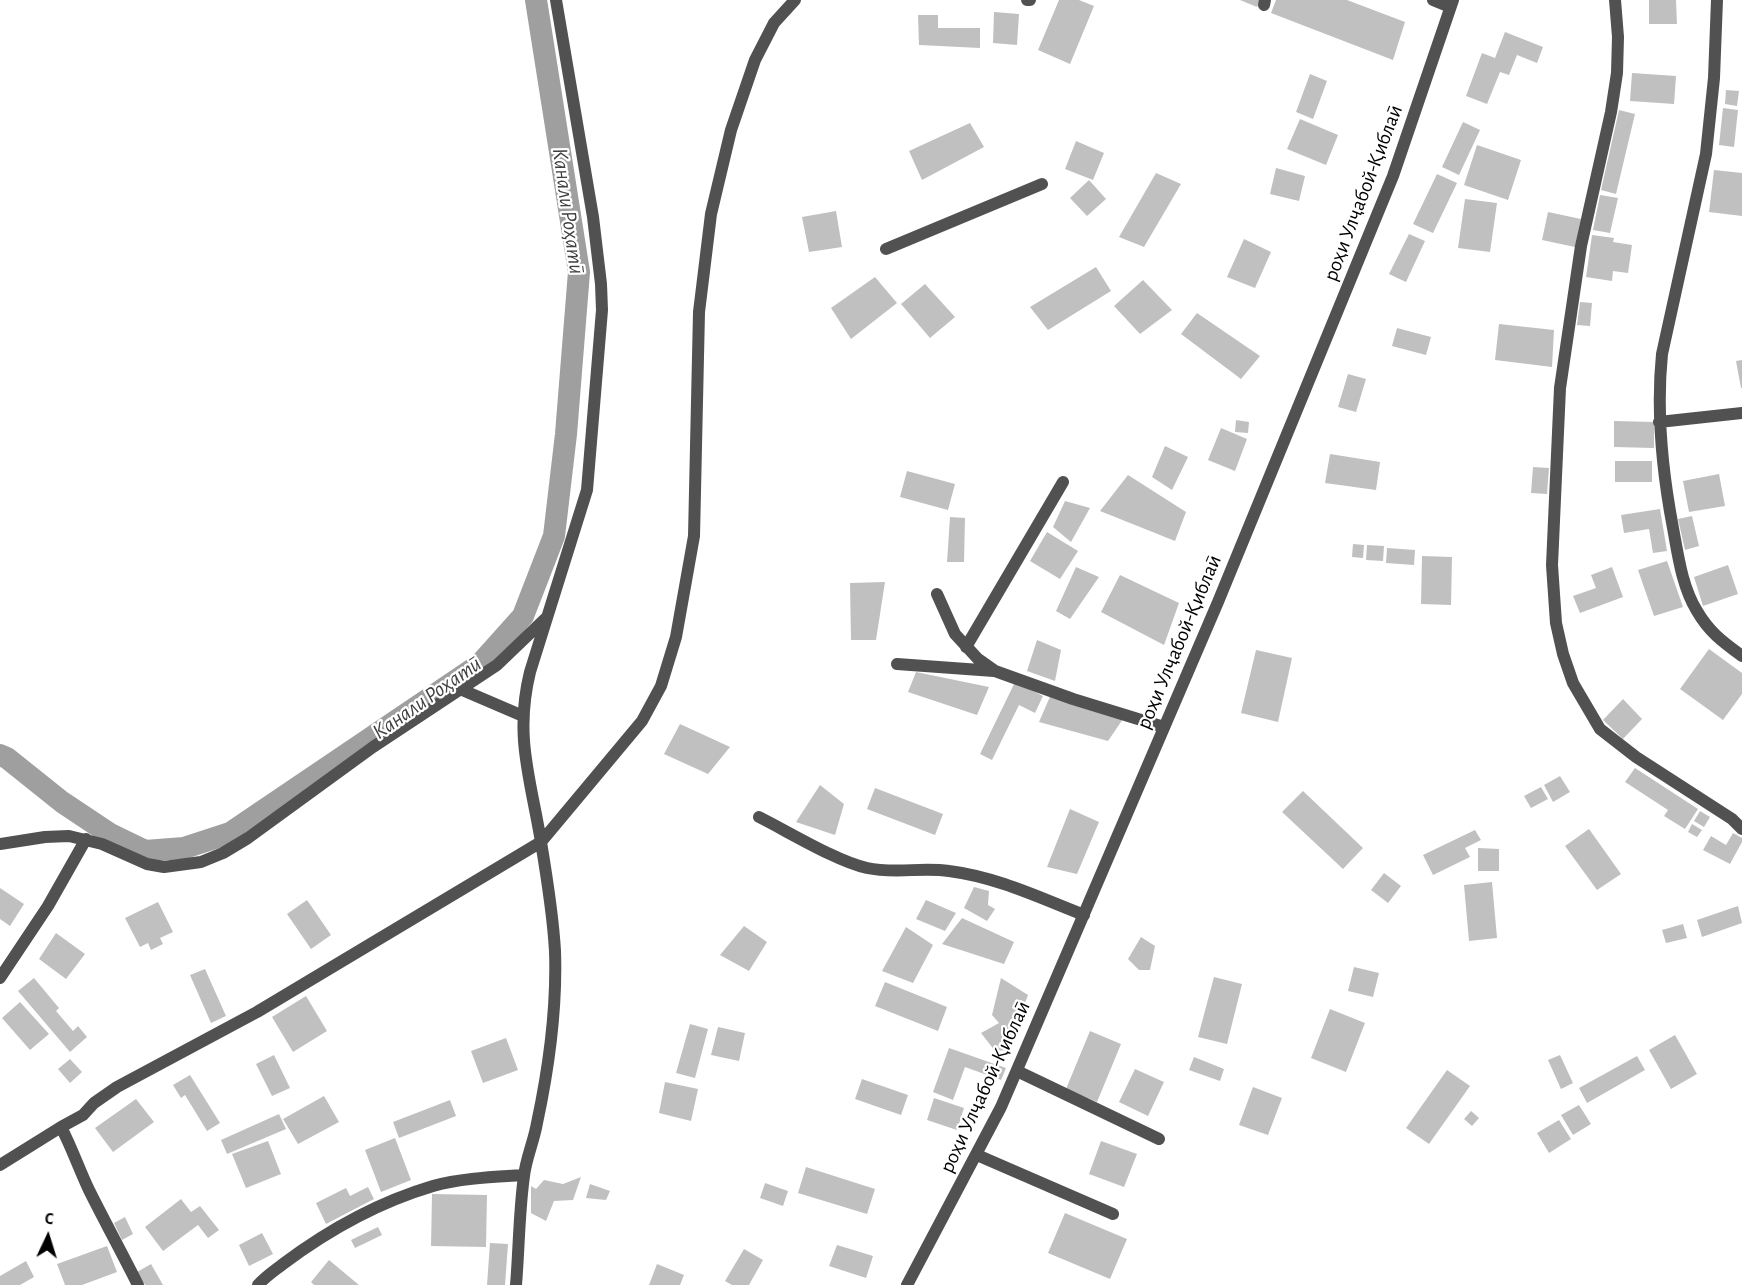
<!DOCTYPE html>
<html>
<head>
<meta charset="utf-8">
<style>
	body { margin:0 }
	#map { position:relative; width:1742px; height:1285px; overflow:hidden; background:#fff; font-family:"Alegreya Sans",sans-serif }
	canvas { display:block }
	.north { position:absolute; left:18px; top:1207px; width:60px; height:60px; -webkit-text-stroke:4px #fff; paint-order:stroke; rotate:4deg; font-size:16px; font-weight:700; line-height:24px; text-align:center; color:#000 }
	.north::after { content:''; display:block; margin:auto; width:21px; height:27px; background:#000; clip-path:polygon(50% 0,100% 100%,50% 72%,0 100%) }
</style>
</head>
<body>
<div id="map">
<canvas width="1742" height="1285"></canvas>
<div class="north">С</div>
</div>
<script>
const context = document.querySelector('canvas').getContext('2d');
context.lineJoin = 'round';
function trace(path, color, width, dash) { context.strokeStyle = color; context.lineWidth = width; context.lineCap = dash ? 'butt' : 'round'; context.setLineDash(dash || []); context.stroke(path); }
function fillPath(path, color) { context.fillStyle = color; context.fill(path, 'evenodd'); }
function label(font, color, halo, rows, align = 'center') {
  context.font = font + ' "Alegreya Sans",sans-serif'; context.lineWidth = 4.5; context.setLineDash([]); context.textBaseline = 'middle'; context.strokeStyle = halo; context.fillStyle = color; for (const [text, x, y, turn = 0] of rows) {
    context.save(); context.translate(x, y); context.rotate((+turn || 0) * Math.PI / 180); context.textAlign = isNaN(turn) ? turn : align; if (halo) context.strokeText(text, 0, 0); context.fillText(text, 0, 0); context.restore();
  }
}
trace(new Path2D(`
	M0,755l7,3 55,44 48,32 35,17 39,-3 46,-15 250,-169 43,-48 31,-80 12,-102 13,-162 -43,-272`), '#9f9f9f', 22);
fillPath(new Path2D(`
	M1059,0h20l15,6 -24,58 -32,-14z
	M1240,0h20l-3,7z
	M1276,0h71l58,22 -12,38 -122,-47z
	M1649,0h27l1,24h-28z
	M994,12l25,2 -2,31 -24,-2z
	M918,15h20v13h42v20l-61,-3z
	M1505,32l38,15 -6,16 -20,-8 -8,20 -9,-3 -13,32 -21,-8 16,-43 13,5z
	M1632,73l44,3 -2,28 -44,-3z
	M1310,74l17,7 -14,38 -17,-7z
	M1726,90l13,1 -2,15 -12,-2z
	M1723,108l15,2 -4,37 -15,-2z
	M1619,110l16,4 -19,80 -15,-4z
	M1300,119l38,16 -12,30 -39,-16z
	M1463,122l17,8 -21,45 -17,-8z
	M970,123l14,24 -62,33 -13,-29z
	M1076,141l28,12 -11,27 -28,-11z
	M1477,145l44,15 -13,40 -44,-15z
	M1276,168l29,8 -6,25 -29,-7z
	M1714,170l28,3v43l-33,-4z
	M1156,173l25,11 -37,63 -25,-10z
	M1437,174l20,9 -24,50 -20,-9z
	M1089,180l17,19 -19,17 -17,-18z
	M1600,195l18,3 -8,35 -17,-3z
	M1465,199l32,4 -7,49 -32,-4z
	M836,211l6,36 -33,5 -7,-35z
	M1548,212l33,7 -6,28 -33,-7z
	M1409,234l16,7 -19,41 -17,-8z
	M1592,235l22,3 -1,4 19,3 -4,28 -15,-2 -1,10 -26,-4z
	M1244,239l27,13 -16,36 -28,-11z
	M1096,267l15,24 -63,39 -18,-23z
	M875,277l22,26 -46,36 -20,-31z
	M1143,280l29,30 -32,24 -26,-28z
	M925,284l30,33 -25,21 -29,-34z
	M1580,302l12,1 -2,23 -13,-1z
	M1197,313l63,43 -19,23 -60,-45z
	M1499,324l55,6 -2,37 -57,-7z
	M1397,328l34,9 -5,18 -34,-9z
	M1742,360v28h-1l-5,-27z
	M1348,374l18,5 -10,33 -18,-5z
	M1236,420l13,2 -1,11 -13,-1z
	M1614,421l40,1v26l-40,-1z
	M1221,428l26,11 -12,32 -27,-11z
	M1165,446l23,11 -16,33 -20,-13z
	M1330,454l50,8 -4,28 -51,-7z
	M1615,461h37v21h-37z
	M1533,467l16,1 -2,26 -16,-1z
	M907,471l48,13 -7,26 -48,-13z
	M1719,474l6,32 -36,6 -6,-31z
	M1128,475l58,37 -11,29 -75,-30z
	M1065,501l25,7 -19,34 -18,-15z
	M1660,509l7,42 -14,2 -4,-24 -25,4 -3,-18z
	M1692,516l7,30 -14,4 -7,-31z
	M950,517l15,1 -1,44h-17z
	M1047,532l31,19 -18,28 -30,-18z
	M1353,544l11,1 -1,13 -11,-1z
	M1367,545l17,1 -1,15 -17,-1z
	M1387,548l28,2 -1,15 -28,-2z
	M1422,556l30,1 -1,48 -30,-1z
	M1667,561l16,46 -29,9 -16,-46z
	M1728,565l10,29 -35,12 -9,-29z
	M1076,567l23,10 -29,42 -14,-8z
	M1612,567l11,30 -43,16 -7,-17 23,-8 -5,-13z
	M1120,575l59,28 -15,42 -63,-33z
	M885,582l-9,58h-25l-1,-57z
	M1037,640l24,10 -6,31 -28,-10z
	M1709,649l33,24v21l-19,26 -43,-31z
	M1256,650l36,8 -14,64 -37,-9z
	M916,672l73,15 -12,28 -69,-23z
	M1015,682l28,14 -8,17 -16,-8 -27,55 -12,-6z
	M1052,692l73,24 -17,25 -69,-19z
	M1623,699l19,20 -19,20 -20,-19z
	M680,724l50,23 -22,27 -44,-20z
	M1635,768l63,41 -13,20 -21,-13 4,-6 -43,-28z
	M1560,776l10,16 -17,10 -9,-17z
	M820,785l24,19 -9,31 -39,-13z
	M1541,787l7,12 -17,9 -7,-12z
	M875,788l68,26 -8,21 -68,-26z
	M1303,791l60,57 -20,21 -61,-57z
	M1070,809l29,13 -22,52 -30,-7z
	M1700,811l10,6 -6,10 -10,-6z
	M1692,824l10,6 -5,7 -9,-5z
	M1589,829l32,45 -24,16 -32,-44z
	M1475,830l6,10 -16,8 5,9 -37,18 -10,-20z
	M1733,833l9,5v4l-12,22 -27,-14 8,-14 15,9z
	M1478,848l21,1v22h-21z
	M1384,873l17,13 -13,17 -17,-13z
	M1492,882l5,56 -28,3 -5,-56z
	M974,887l15,4 -1,14 7,4 -8,12 -23,-13z
	M0,888l24,16 -14,22 -10,-7z
	M307,900l24,35 -20,14 -24,-35z
	M926,900l30,13 -11,18 -29,-12z
	M158,902l15,30 -13,6 3,6 -12,6 -3,-7 -8,4 -15,-29z
	M1738,906l4,17 -40,14 -5,-17z
	M962,918l52,24 -10,22 -62,-20z
	M1683,924l4,14 -21,5 -4,-13z
	M744,926l23,16 -18,29 -29,-16z
	M906,927l27,18 -20,38 -31,-12z
	M56,933l29,21 -19,25 -27,-20z
	M1141,937l14,9 -5,24h-11l-11,-11z
	M1354,967l25,6 -6,24 -25,-6z
	M205,969l21,47 -15,7 -21,-48z
	M1214,977l28,7 -15,60 -29,-7z
	M34,978l25,30 -3,3 17,20 5,-5 9,11 -17,15 -52,-61z
	M1001,978l27,17 -21,55 -12,1 -14,-18 18,-10 -7,-8z
	M885,982l62,25 -9,24 -63,-25z
	M306,996l21,35 -34,21 -21,-35z
	M20,1002l29,32 -19,16 -28,-32z
	M1330,1009l35,14 -19,49 -35,-14z
	M690,1024l18,5 -13,49 -19,-5z
	M718,1027l27,6 -6,28 -28,-6z
	M1090,1031l31,13 -24,58 -31,-13z
	M1675,1035l22,39 -26,15 -22,-39z
	M506,1038l12,32 -35,13 -12,-32z
	M949,1048l57,20 -5,12 -36,-13 -12,33 -20,-8z
	M274,1055l16,33 -18,8 -16,-32z
	M1560,1055l13,28 -12,6 -13,-29z
	M1637,1056l8,14 -58,33 -8,-15z
	M1194,1057l30,12 -4,12 -31,-11z
	M70,1059l12,13 -12,11 -12,-14z
	M1135,1069l29,13 -16,34 -29,-14z
	M1447,1070l23,16 -41,58 -23,-16z
	M190,1075l30,48 -13,8 -22,-36 -4,3 -8,-13z
	M862,1079l46,16 -7,20 -46,-16z
	M665,1082l33,7 -7,32 -32,-8z
	M1253,1087l29,11 -14,37 -29,-10z
	M324,1096l15,26 -41,22 -15,-25z
	M934,1098l30,10 -7,22 -30,-10z
	M136,1099l18,23 -41,30 -18,-24z
	M450,1100l6,16 -57,22 -6,-16z
	M1579,1105l12,19 -18,11 -12,-20z
	M1471,1111l8,7 -7,8 -8,-7z
	M279,1114l7,15 -59,25 -6,-14z
	M1559,1120l12,19 -22,14 -12,-20z
	M395,1138l16,42 -30,12 -16,-42z
	M268,1141l13,33 -35,14 -14,-34z
	M1101,1141l36,13 -13,33 -35,-13z
	M806,1167l69,22 -8,25 -69,-21z
	M581,1177l-8,23 -19,1 -8,20 -15,-8v-27l5,3 8,-9 19,4z
	M765,1183l23,8 -5,15 -23,-8z
	M590,1184l20,7 -4,9 -20,-2z
	M368,1187l6,12 -48,25 -10,-21 30,-15 4,8z
	M432,1194l55,1 -1,52 -55,-1z
	M181,1199l10,13 9,-6 19,24 -11,8 -10,-13 -35,26 -18,-24z
	M1065,1213l62,26 -17,40 -62,-26z
	M125,1217l8,17 -11,6 -8,-17z
	M378,1227l4,8 -27,13 -4,-8z
	M262,1233l11,21 -24,12 -10,-21z
	M490,1243l18,1 -3,41h-18z
	M837,1245l36,11 -7,22 -37,-12z
	M107,1246l10,26 -35,13h-17l-8,-21z
	M744,1249l19,11 -14,25h-17l-7,-4z
	M329,1260l30,25h-45l-3,-3z
	M26,1261l8,16 -14,8h-20v-9z
	M151,1264l12,21h-18l-8,-13z
	M657,1264l27,11 -4,10h-31z`), '#c0c0c0');
trace(new Path2D(`
	M1027,0h3
	M1433,0l17,7
	M1615,0l3,37 -1,36 -6,39 -30,134 -21,142 -8,177 4,58 7,31 10,29 27,46 36,28 96,62 10,10
	M1717,0l-3,78 -8,76 -44,200c-6,59 0,116 11,174 5,27 9,59 24,83 12,21 26,31 45,45
	M1264,5l1,-5
	M886,249l156,-65
	M1659,422l83,-9
	M937,594l18,40 23,25 17,12 78,28 91,28
	M966,647l97,-165
	M897,664l97,7
	M460,689l63,27
	M759,817c30,15 77,44 108,51 27,6 55,-1 82,3 48,6 91,27 135,44
	M0,844l45,-7 24,-1 33,8 45,20 17,3 37,-5 22,-9 25,-15 125,-91 124,-82 49,-47
	M0,978l48,-72 38,-67
	M1017,1071l142,68
	M977,1155l136,59
	M0,1165l61,-38
	M138,1285c-16,-32 -33,-63 -49,-95 -10,-21 -17,-42 -28,-63l22,-12 11,-12 23,-16 140,-75 284,-170 101,-121 19,-35 15,-49 18,-101 5,-224 12,-98 20,-84 24,-70 19,-37 21,-23
	M258,1285c7,-8 16,-14 25,-21 44,-33 96,-62 150,-78 29,-8 61,-9 91,-11
	M516,1285c3,-36 3,-73 8,-109 2,-18 10,-35 13,-53 12,-56 20,-115 18,-172 -2,-36 -8,-73 -14,-109 -10,-62 -27,-105 -11,-170l57,-182 15,-180 -1,-26 -8,-67 -37,-217`), '#515151', 12);
trace(new Path2D(`
	M907,1285l94,-178 217,-505 175,-426 60,-176`), '#515151', 12);
label('21px', '#000', '#fff', [
	["роҳи Улҷабой-Қиблаӣ",1363,193,-69],
	["роҳи Улҷабой-Қиблаӣ",1179,642,-67],
	["роҳи Улҷабой-Қиблаӣ",985,1087,-65]
]);
label('italic 22px', '#404040', '#fff', [
	["Канали Роҳатӣ",568,211,82],
	["Канали Роҳатӣ",427,698,-35]
]);
</script>
</body>
</html>
